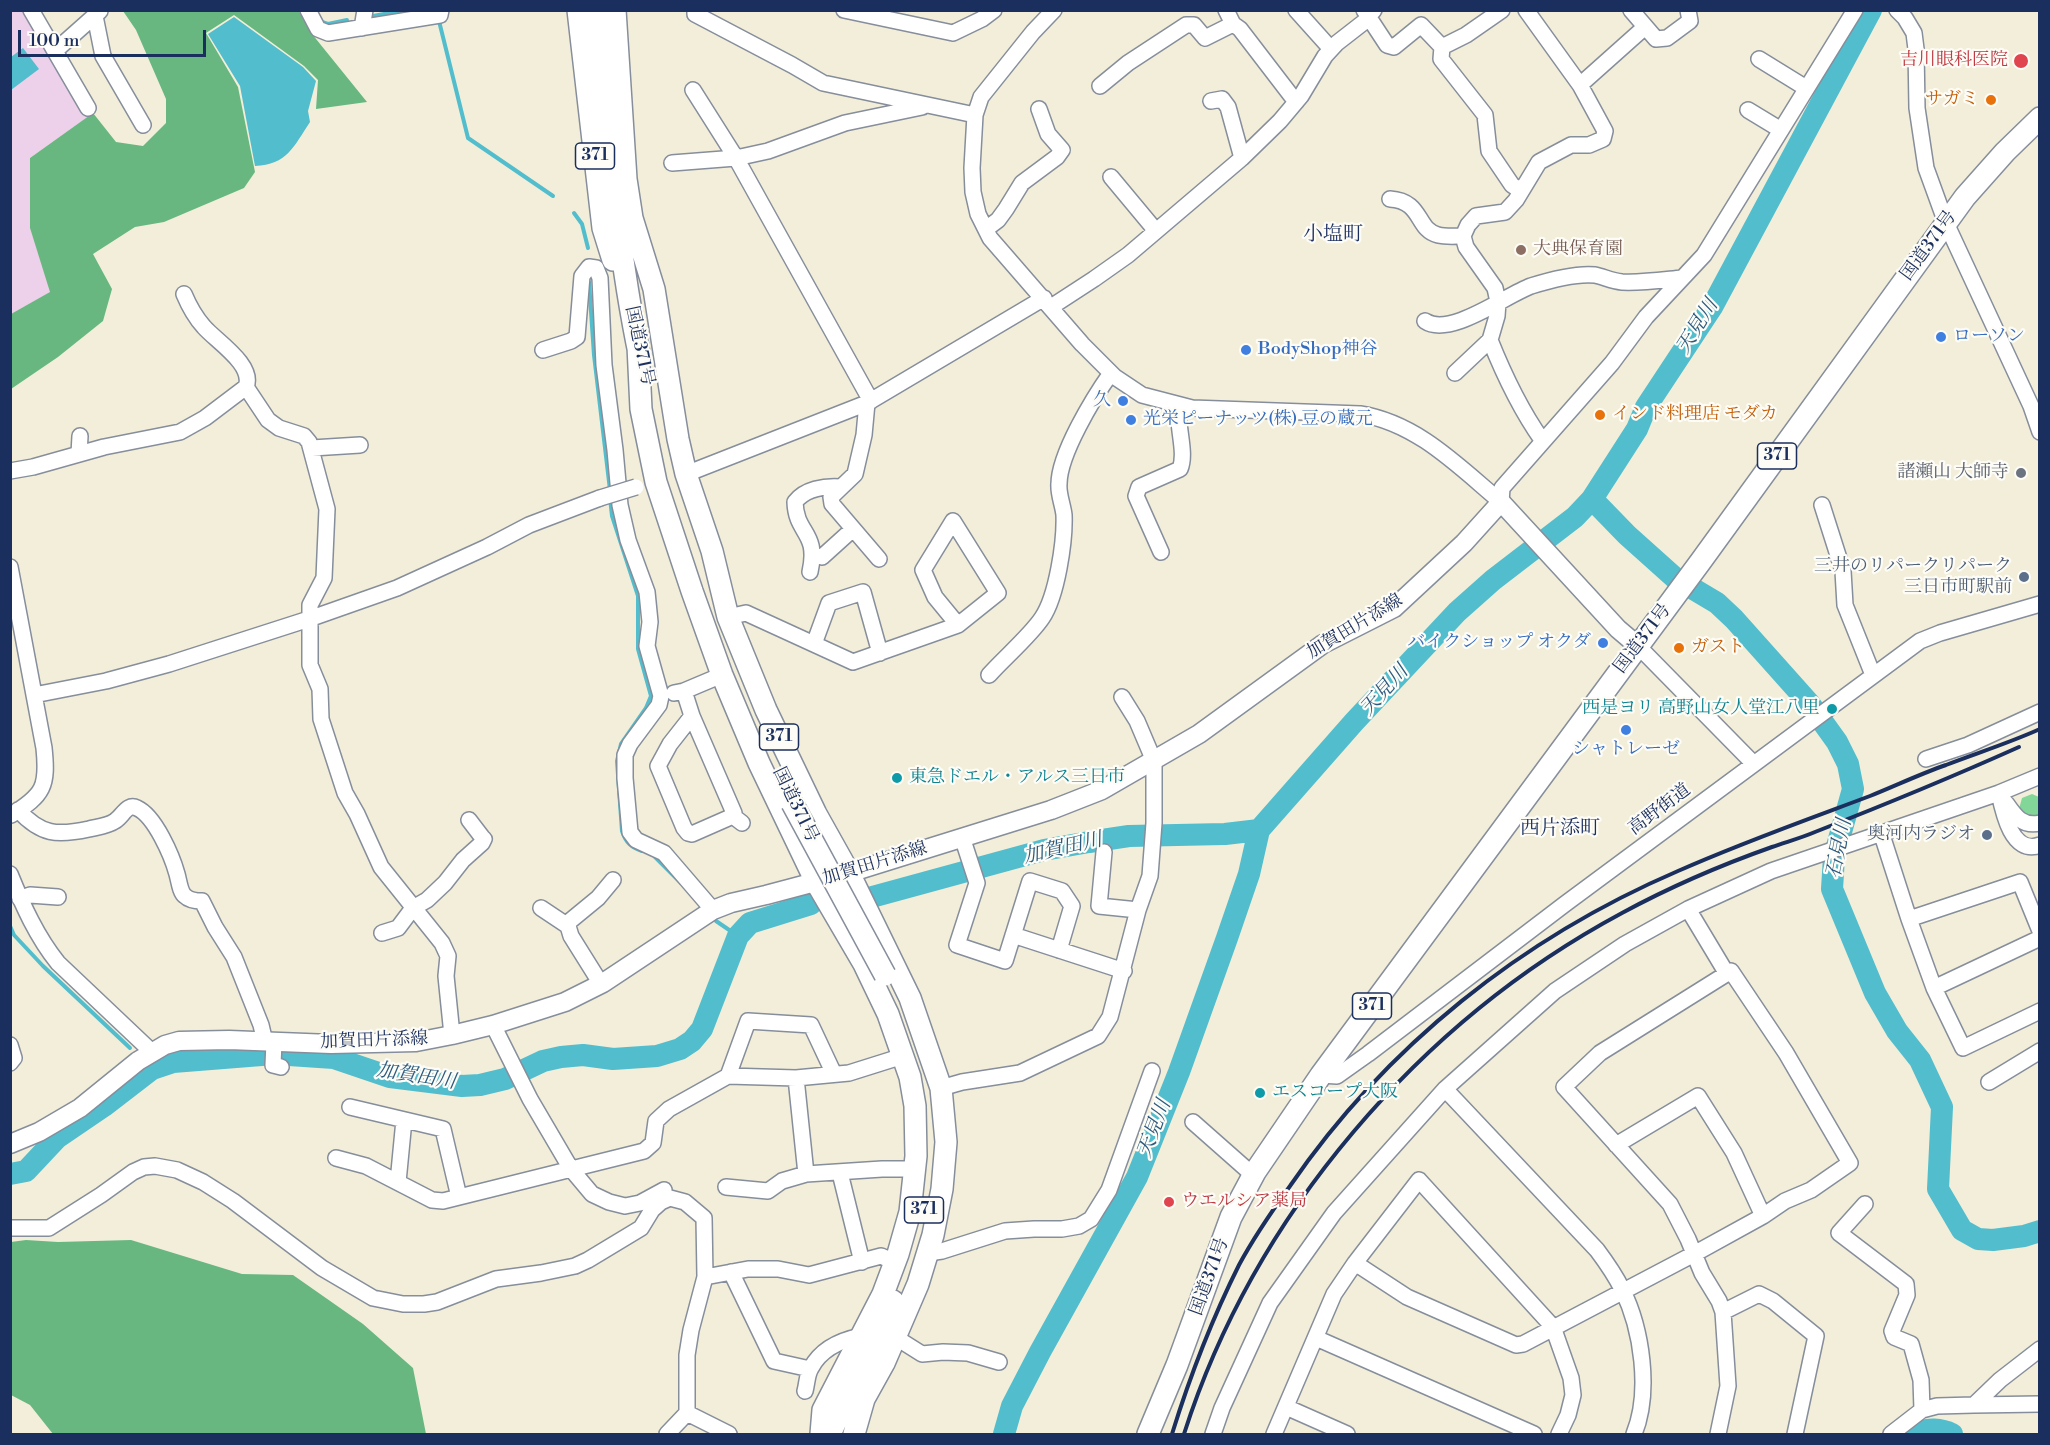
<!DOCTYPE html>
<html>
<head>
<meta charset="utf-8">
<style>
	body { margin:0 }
	#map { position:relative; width:2050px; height:1445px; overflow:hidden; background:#f2eed9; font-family:"Libre Bodoni",serif }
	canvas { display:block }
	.frame { position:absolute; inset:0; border:12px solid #1b2f5e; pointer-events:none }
	.scale { position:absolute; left:18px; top:30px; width:188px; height:27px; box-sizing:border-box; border:3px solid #1b2f5e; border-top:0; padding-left:8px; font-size:18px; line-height:21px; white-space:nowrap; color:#1b2f5e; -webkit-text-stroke:4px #fdfcf7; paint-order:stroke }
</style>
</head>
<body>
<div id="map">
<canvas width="2050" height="1445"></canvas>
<div class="frame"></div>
<div class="scale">100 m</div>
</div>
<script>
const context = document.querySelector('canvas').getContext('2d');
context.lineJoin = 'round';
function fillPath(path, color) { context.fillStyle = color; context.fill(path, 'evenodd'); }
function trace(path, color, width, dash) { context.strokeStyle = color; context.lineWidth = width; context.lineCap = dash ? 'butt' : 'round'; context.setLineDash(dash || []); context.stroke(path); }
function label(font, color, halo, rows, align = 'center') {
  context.font = font + ' "Libre Bodoni","Noto Serif JP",serif'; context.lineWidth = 4.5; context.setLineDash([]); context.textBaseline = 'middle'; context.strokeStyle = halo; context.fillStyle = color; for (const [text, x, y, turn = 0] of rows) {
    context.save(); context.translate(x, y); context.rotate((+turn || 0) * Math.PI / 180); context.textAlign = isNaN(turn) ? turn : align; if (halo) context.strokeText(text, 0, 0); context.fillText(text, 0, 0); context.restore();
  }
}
fillPath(new Path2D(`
	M25,10l63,107 -58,41v70l21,64 -40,22 -1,-303z`), '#edd0e9');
fillPath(new Path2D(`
	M2032,794l7,3v18l-12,3 -8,-9 3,-11z`), '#81d698');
fillPath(new Path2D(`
	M123,11h176l13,23 55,68 -51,7 2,-29 -14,-14 -70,-51 -28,18 32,54 17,85 -11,16 -80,34 -29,5 -42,27 19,35 -9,32 -45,36 -47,32v-75l39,-22 -20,-64v-70l63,-45 23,29 27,4 23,-23v-24l-30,-69z
	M26,1240l32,2 73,-2 111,34 51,1 70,49 50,44 13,66h-373l-23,-29 -19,-10v-153z`), '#68b780');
fillPath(new Path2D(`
	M234,17l69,50 13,14 -8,30 2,11c-16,24 -23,43 -55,44l-15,-80 -32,-52z
	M23,48l16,21 -28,21v-33z`), '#52bdcd');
trace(new Path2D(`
	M373,16l33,-6
	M320,19l2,3 6,2 19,-4
	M439,21l29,117 85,58
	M574,213l8,11 6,24
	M589,282l5,73 16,135
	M610,498l2,18 26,80v53l13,47 -5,12 -25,36 -4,17 5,70c4,12 9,16 20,20
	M655,857l26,26
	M716,921l22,15
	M10,926l4,9 29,31 87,82`), '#52bdcd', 4);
trace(new Path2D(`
	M1592,499l35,36 48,43 42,25 17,16 75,84 28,39 11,22 5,25 -19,68 -2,32 43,104 22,38 23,29 22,47 -4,82 24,41 16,9 15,1 31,-4 16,-5
	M872,897l172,-47 45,-8 40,-6 96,-2 34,-4
	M10,1174l16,-3 31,-33 47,-32 48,-37 21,-7 101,-8 60,4 56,19 72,9 18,-1 25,-6 38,-18 18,-4 22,-2 30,4 44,-3 23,-7 12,-8 10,-12 36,-93 12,-13 61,-19
	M1004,1434l8,-28 28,-54 97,-175 42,-105 48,-134 22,-64 10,-44 95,-108 103,-110 36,-32 82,-63 17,-18 45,-70 9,-22 66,-100 159,-297
	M1916,1434c10,-7 26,-5 36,0`), '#52bdcd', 22);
const minor = new Path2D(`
	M31,10l57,98
	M308,10l10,19 10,4 112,-18 1,-5
	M695,10v4l97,51 31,18 152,32
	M844,10l109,23 29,-14 12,-9
	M1054,10l-21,22 -52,65 -6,18 -3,53 1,24 5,22 12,24 92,106 33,33 27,18 50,13 168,6c57,9 98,52 141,88
	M1226,10l7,14 7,5 56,73
	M1296,10l35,39
	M1364,10l23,35 7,2 27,-22 21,22 -1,12 44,56 4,36 23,34 9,6
	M1631,10l25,29 11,-1 23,-17 -2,-11
	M1897,10l8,8 9,15 2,16 1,59 9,60 20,55 85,183 9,26
	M95,16l8,40 40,69
	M362,28l3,-18
	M1442,47l24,-12 36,-25
	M55,51l45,-40
	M1759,59l47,29
	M1580,85l65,-58
	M1100,86l28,-23 58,-38h8l11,13 28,-14
	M693,90l43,68 135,243
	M1211,101l11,-2 6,8 14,51
	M1748,110l33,20
	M672,163l64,-5 32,-7 77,-28 77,-16
	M1111,177l45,54
	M1390,199c33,2 26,31 48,36 8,2 17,1 25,1
	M986,229l12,-9 8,-11 16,-26 35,-26 5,-7 -14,-16 -9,-25
	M184,294c5,12 11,23 20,33 12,14 51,38 42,60l22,33 11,8 25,8 5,6 18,67 -3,69 -14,27v60l10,24 1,30 24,74 12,21 24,53 61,76 6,13 -2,20 6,59
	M1051,307l43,-28 34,-24 114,-97 38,-37 21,-25 24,-40 12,-13 27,-21 10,-12
	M1425,321c25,17 81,-26 106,-35 19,-6 44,-13 64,-11 9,2 17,6 27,7 20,1 40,-2 60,-4
	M1490,340c14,35 30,69 52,100
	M543,350l28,-9 6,-4 5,-61 7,-9 7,1 4,10 4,87 11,85 5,55 8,35 19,52 3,30 -3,24 14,50 -2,9 -29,39 -5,11v23l5,54 6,8 28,13 49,57
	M1455,373l35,-33 7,-24 1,-14 -3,-14 -29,-41 -3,-11 5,-11 8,-9 29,-4 11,-12 23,-38 32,-17h18l14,-6 2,-8 -25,-46 -54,-75
	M867,403l-3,32 -9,39 -24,23 1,7 47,55
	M312,448l48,-3
	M79,454l1,-18
	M10,471l23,-4 71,-20 76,-15 25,-14 41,-31
	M686,474l181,-71 177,-105
	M1501,502l1,-14 110,-125 34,-46 58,-62 151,-245
	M1822,505l21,66 2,34 28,70
	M1161,552l-25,-56 3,-9 41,-18c7,-17 -4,-43 -1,-64
	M822,557l31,-28
	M10,567l34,181c4,38 0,47 -33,67
	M810,572c9,-41 -14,-37 -15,-70 10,-13 29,-16 45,-15
	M728,617l18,-4 107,49 105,-37 40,-32 -45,-72 -30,49 12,27 23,28
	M814,644l15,-41 34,-11 17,61
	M1638,646l116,118
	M989,675c15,-17 41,-39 53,-57 15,-22 23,-77 22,-103 -1,-10 -6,-21 -5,-31 0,-30 35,-87 52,-111
	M684,691l8,25 42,97 -1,3 9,7
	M674,693l10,-2 38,-16
	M34,695l72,-14 63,-17 140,-45 88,-31 90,-41 42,-22 71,-27
	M692,716l-22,28 -12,22 26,62 4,5 4,1 41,-18
	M1926,759l42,-14 72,-33
	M1999,793c4,19 13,63 41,52
	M2006,803c9,13 16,24 34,20
	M18,810c23,25 39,26 71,19 8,-2 19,-3 26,-8 8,-5 12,-18 22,-13 18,8 35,48 40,66 2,7 3,18 8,22 4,4 11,5 17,5l13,26 19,30 27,68 4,17
	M1881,832l28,87 25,69 29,60 77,-37
	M962,837l15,46 -20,62 48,16 25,-80 32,10 10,15 -13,44
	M1104,852l-5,54 39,4
	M10,874c13,32 27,63 48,89l94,89
	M20,899l10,-4 28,2
	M541,908l27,18 3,10 30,48
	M1688,909l39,65
	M1909,919l111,-37 20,49
	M568,926l2,-5 28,-23 15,-18
	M382,933l16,-5 15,-20 14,-8 18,-17 18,-23 19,-17 2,-4 -2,-2 -13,-17
	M1013,935l111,36
	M1934,988l106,-50
	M493,1025l37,74 41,70 21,25 17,8 16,4 15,-3 24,-13
	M274,1042l-1,23 8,2
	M10,1045l4,13 -4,5
	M1321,1075l16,1 31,-22 197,-150 355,-263 20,-8 100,-29
	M728,1076l20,-55 63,4 23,49
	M796,1078l10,96
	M1989,1082l51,-31
	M941,1088l21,-6 58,-9 78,-37 12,-19 28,-107 12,-34 4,-53v-62l-17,-40 -15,-24
	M1445,1089l152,161c9,12 18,25 25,39 20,40 29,103 12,145
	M350,1107l93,22 16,68
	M1193,1122l60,53
	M1616,1145l82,-49 36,57 29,63
	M336,1158l30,8 66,34 11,1 201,-50 9,-8 3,-22 13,-12 59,-33 68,2 53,-5 54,-17
	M840,1173l22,89
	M398,1182l6,-62
	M726,1187l42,4 14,-10 24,-7 76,-5h33
	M1865,1204l-26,29 67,51 1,11 -15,36 2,6 17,7 10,36 1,30
	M10,1228h39l52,-33 32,-23 11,-5 11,-1 22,4 26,12 30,19 89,67 51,30 30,6h21l13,-2 59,-23 45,-6 34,-7 13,-6 53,-32 11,-18 9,-8 9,-4 15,4 19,16 1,59 -14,53 -4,25v58l42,21
	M928,1253l14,-2 63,-20 29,-2h28l17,-3 12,-7 18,-29 43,-119
	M1355,1263l52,34 109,48 7,-1 171,-90 69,-38 22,-15 26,-11 39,-27 -64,-110 -55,-82 -131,82 -36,34 106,117 18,35 14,34 17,28 4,11 5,74 -10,48
	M731,1272l43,89 36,8
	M705,1277l43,-8h30l31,6 72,-19 14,6
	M1723,1312l36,-18 14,7 43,35 -21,98
	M895,1337l27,17 21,-2 25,1 31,9
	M1316,1338l218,96
	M805,1391c2,-7 2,-17 6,-23 10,-19 30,-28 50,-32
	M1974,1405l66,-1
	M1286,1407l61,27
	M667,1434l20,-21
	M1213,1434l9,-26 48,-105 64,-90 111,-124 110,-98 70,-47 63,-35 83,-38 228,-78 41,-17
	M1274,1434l60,-140 21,-31 64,-83 134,147 18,51 2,17 -5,20 -9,19
	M1891,1434l31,-24 15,-4 37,-1 26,-25 40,-31`);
const major = new Path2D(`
	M10,1144l29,-12 41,-24 58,-47 27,-16 14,-4 50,-1 102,4 85,-2 36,-7 41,-10 72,-23 38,-19 110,-73 18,-7 35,-8 83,-22 202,-63 51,-20 97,-56 124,-90 71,-36 70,-65 37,-41 117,127 20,17`);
const highway = new Path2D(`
	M578,10l25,218 10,32
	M597,10c11,117 19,234 43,348
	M615,10l11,169 6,39 22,71 24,150 8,35 26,77 16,66 38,93 50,104 33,59 61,125 31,90 5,54 -4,47 -9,46 -15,49 -34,79 -20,36 -10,35
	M638,346l3,63 15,73 36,109 30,84 37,88 57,119 48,82 24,50 22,63 5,29 1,50 -6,56 -12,42 -15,40 -60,116 -2,24
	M830,1434l63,-133
	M1148,1434l29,-69 54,-148 24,-45 66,-97 380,-514 264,-364 40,-45 35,-34`);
trace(minor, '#868e9c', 18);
trace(major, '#868e9c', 21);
trace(highway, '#868e9c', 24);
trace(minor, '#fff', 15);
trace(major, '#fff', 18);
trace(highway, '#fff', 21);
trace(new Path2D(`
	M1172,1434c18,-58 40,-115 67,-169 15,-28 33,-54 51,-79 96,-140 232,-248 388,-315 63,-28 128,-51 192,-75 25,-10 50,-22 76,-31 31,-12 63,-22 94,-36
	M1184,1434c70,-219 235,-412 438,-521 48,-26 99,-48 150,-66 14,-5 29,-9 43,-15 69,-27 137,-55 204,-85`), '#1b2f5e', 4);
const minorBridge = new Path2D(`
	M600,498l36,-11`);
const highwayBridge = new Path2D(`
	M792,803l93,172`);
trace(minorBridge, '#868e9c', 18, []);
trace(highwayBridge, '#868e9c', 24, []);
trace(minorBridge, '#fff', 15);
trace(highwayBridge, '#fff', 21);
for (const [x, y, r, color] of [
	[2021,61,8,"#e0444e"],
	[1991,100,6,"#e8710a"],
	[1521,250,6,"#8d6e63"],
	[1941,337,6,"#3f7fe0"],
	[1246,350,6,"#3f7fe0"],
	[1123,401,6,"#3f7fe0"],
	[1600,415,6,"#e8710a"],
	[1131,420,6,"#3f7fe0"],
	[2021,473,6,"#6b7280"],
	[2024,577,6,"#5c6f8a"],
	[1603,643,6,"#3f7fe0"],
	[1679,648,6,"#e8710a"],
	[1832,709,6,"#0f9aa8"],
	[1626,730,6,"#3f7fe0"],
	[897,778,6,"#0f9aa8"],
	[1987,835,6,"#5c6f8a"],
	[1260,1093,6,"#0f9aa8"],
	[1169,1202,6,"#e0444e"]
]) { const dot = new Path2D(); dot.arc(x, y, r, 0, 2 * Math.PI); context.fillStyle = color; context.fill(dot); trace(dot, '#fdfcf7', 2); }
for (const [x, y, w] of [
	[595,156,39],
	[1777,456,39],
	[779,737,39],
	[1372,1006,39],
	[924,1210,39]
]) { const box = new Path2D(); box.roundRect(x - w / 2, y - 13, w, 26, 4.5); context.fillStyle = '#fdfcf7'; context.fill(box); trace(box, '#1b2f5e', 1.5); }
label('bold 16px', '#1b2f5e', null, [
	["371",595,156],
	["371",1777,456],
	["371",779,737],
	["371",1372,1006],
	["371",924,1210]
]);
label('18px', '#be3a42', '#fdfcf7', [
	["吉川眼科医院",2008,61],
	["ウエルシア薬局",1181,1202,"left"]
], 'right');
label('18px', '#c56008', '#fdfcf7', [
	["サガミ",1979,100,"right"],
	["インド料理店 モダカ",1612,415],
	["ガスト",1691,648]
], 'left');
label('18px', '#1b2f5e', '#fdfcf7', [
	["国道371号",1929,246,-54],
	["国道371号",639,346,78],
	["加賀田片添線",1355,627,-31],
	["国道371号",1643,639,-53],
	["国道371号",795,805,64],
	["高野街道",1660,810,-37],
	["加賀田片添線",875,864,-17],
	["加賀田片添線",374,1041,-2],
	["国道371号",1210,1277,-70]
]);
label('18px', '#785e54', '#fdfcf7', [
	["大典保育園",1533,250]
], 'left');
label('18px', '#366cbe', '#fdfcf7', [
	["ローソン",1953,337],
	["BodyShop神谷",1258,350],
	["久",1111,401,"right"],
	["光栄ピーナッツ(株) 豆の蔵元",1143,420],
	["バイクショップ オクダ",1591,643,"right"],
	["シャトレーゼ",1626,750,"center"]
], 'left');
label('18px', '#5b616d', '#fdfcf7', [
	["諸瀬山 大師寺",2009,473]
], 'right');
label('18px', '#4e5e75', '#fdfcf7', [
	["三井のリパークリパーク",2012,567],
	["三日市町駅前",2012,588],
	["奥河内ラジオ",1975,835]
], 'right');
label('18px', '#0d838f', '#fdfcf7', [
	["西是ヨリ 高野山女人堂江八里",1820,709,"right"],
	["東急ドエル・アルス三日市",909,778],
	["エスコープ大阪",1272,1093]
], 'left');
label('20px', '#1b2f5e', '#fdfcf7', [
	["小塩町",1333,235],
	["西片添町",1560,829]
]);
label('italic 20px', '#2c5a7f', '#fdfcf7', [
	["天見川",1698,327,-58],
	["天見川",1385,691,-48],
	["加賀田川",1063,849,-13],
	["石見川",1840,849,-79],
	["加賀田川",416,1077,9],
	["天見川",1155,1129,-69]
]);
</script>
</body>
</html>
